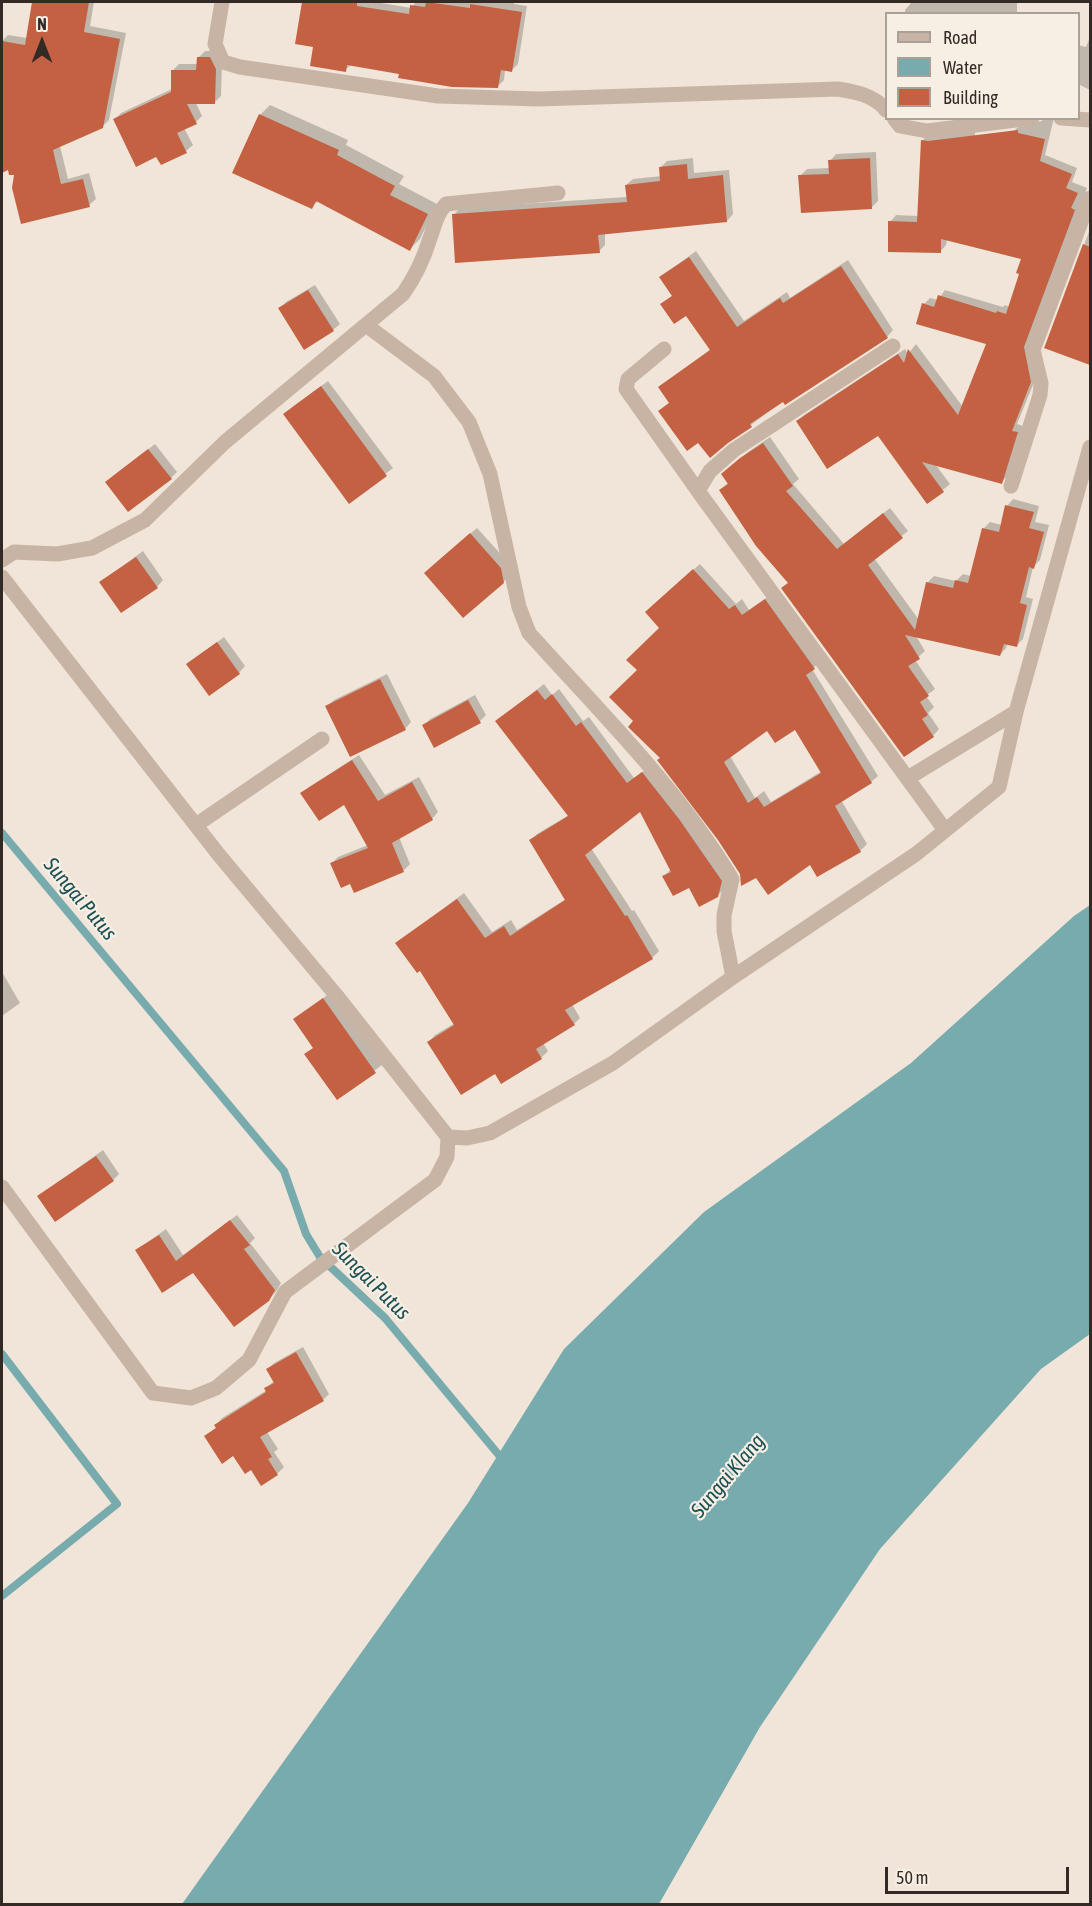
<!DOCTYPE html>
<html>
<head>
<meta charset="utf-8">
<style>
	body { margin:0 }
	#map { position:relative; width:1092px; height:1906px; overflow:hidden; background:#f0e5d8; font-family:"Asap Condensed",sans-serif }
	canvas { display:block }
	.frame { position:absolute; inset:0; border:3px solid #332a26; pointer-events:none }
	.legend { position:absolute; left:885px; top:12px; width:195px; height:108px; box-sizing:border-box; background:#f8efe4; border:2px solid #a9a098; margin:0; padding:8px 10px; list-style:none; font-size:18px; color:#332a26 }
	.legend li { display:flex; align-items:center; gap:12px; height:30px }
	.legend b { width:30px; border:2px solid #a9a098 }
	.north { position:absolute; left:12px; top:12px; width:60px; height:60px; -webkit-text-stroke:4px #f8efe4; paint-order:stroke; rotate:0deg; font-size:16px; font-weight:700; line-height:24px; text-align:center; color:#332a26 }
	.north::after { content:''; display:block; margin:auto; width:21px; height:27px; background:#332a26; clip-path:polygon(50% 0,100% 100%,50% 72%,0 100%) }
	.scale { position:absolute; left:885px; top:1867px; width:184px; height:27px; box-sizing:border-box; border:3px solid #332a26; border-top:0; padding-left:8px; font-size:18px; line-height:21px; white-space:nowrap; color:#332a26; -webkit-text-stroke:4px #f8efe4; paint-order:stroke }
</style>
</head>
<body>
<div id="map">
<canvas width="1092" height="1906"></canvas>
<div class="frame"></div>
<ul class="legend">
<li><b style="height:8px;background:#c8b4a4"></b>Road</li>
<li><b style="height:16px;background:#77abad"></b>Water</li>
<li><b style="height:16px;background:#c46142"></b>Building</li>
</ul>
<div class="north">N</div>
<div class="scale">50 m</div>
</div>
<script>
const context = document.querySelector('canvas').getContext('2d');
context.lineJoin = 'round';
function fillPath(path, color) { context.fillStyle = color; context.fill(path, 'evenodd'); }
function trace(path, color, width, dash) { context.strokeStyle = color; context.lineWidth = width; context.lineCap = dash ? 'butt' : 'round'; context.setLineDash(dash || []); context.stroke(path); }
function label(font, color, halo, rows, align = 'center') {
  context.font = font + ' "Asap Condensed",sans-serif'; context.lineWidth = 4.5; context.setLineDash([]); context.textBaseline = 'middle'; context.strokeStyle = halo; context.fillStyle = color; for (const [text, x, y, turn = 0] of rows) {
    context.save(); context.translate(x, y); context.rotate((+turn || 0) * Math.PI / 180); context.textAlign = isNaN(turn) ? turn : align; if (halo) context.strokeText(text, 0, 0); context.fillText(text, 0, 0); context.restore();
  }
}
fillPath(new Path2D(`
	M1090,905v429l-49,35 -161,180 -120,178 -101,177h-477l286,-401 96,-154 140,-137 207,-149 163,-147z`), '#77abad');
fillPath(new Path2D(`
	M34,2h60l-4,24 36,7 -17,87 -7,7 -42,19 8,33 21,-6 7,26 -7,6 -74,-31 -6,-6 -7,4v-131l6,-6 19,3z
	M303,2h72l36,6 5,-6h97l1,2 13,2 -9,58 -7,7 -6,-1 -1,10 -7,7 -145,-23 -7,6 -31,-25 -17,-2z
	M1017,2v12h-112v-4l6,-7z
	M1090,37v53l-12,-6v-39l8,2z
	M205,51h12l5,11 -1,34 -7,7h-18l6,13 -6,6 -12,6 9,17 -7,6 -29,4 -42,-36 6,-6 51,-24 1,-19 6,-6h19v-6z
	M270,105l78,35 -2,5 58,31 -5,8 38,20 -17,35 -10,10 -92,-48 -6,6 -52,-92z
	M1043,118h11l-9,37 32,13 -5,14 15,6 -57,151 7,36 -20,49 6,2 -15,50 -7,6 -66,-18 15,20 -22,18 -50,-68 -80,-13 6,-6 101,-66 3,5 8,-10 47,63 25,-64 -64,-39 6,-6 8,2 7,-10 58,17 2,-2 5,2 11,-34 2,-15 -76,-19 -1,6 -6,7 -50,-30 6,-7 23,1 4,-76 6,-6 46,-4v15l37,-12 7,-7 4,1 3,-3 16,-3z
	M876,152l2,49 -6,6 -72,-31 7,-7 23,-1v-7l6,-7z
	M693,158l1,15 35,-3 4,44 -6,7 -122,12v12l-6,6 -145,-36 6,-7 167,-11 -1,-12 7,-6 29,-3 -1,-9 6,-6z
	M1090,229v132l-1,1 -43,-15z
	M696,251l48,70 43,-29 3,6 58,-38 45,70 -6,7 -103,63 -33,25 -91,-14 10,-9 -10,-14 51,-39 -25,-35 -24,-10 11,-9 -12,-18z
	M315,285l25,39 -7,6 -53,-21 6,-7z
	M328,381l65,87 -44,34 -58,-94z
	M770,437l29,42 -6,5 51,60 46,-36 18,23 -34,27 45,62 8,-37 7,-7 22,5 7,-7 8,2 12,-47 7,-7 12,3 5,-19 6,-7 26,7 -4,16 14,3 -9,35 -7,7 -7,30 7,2 -10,40 -6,6 -9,-2 -2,5 -6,7 -84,-19 9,15 -10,9 20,29 -9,7 8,11 -6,6 11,16 -6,7 -150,-148 6,-6 -69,-92 9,-8 1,-14 18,-16z
	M155,444l22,28 -6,6 -58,-2z
	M477,528l30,33 3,14 -7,7 -71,-16z
	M143,551l20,29 -6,7 -56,-5z
	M700,564l36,40 6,-5 7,11 23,-16 49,67 -9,8 66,107 -7,6 -30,18 26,44 -7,7 -50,12 -68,11 -107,-153 4,-51 22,-42 -8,-23zM795,728l27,43 -51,31 -7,-11 -9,7 -25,-42 37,-27z
	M224,637l21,29 -6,7 -51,-9z
	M387,674l24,48 -6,7 -78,-23 7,-6z
	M544,684l8,11 7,-6 24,32 6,-4 45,61 15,-11 78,107 -3,15 -7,7 -53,-20 7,-7 -30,-59 -50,38 41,63 2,-1 25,41 -7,7 -80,46 8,14 -6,6 -31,19 5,8 -7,7 -39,24 -6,-10 -67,-30 6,-7 20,-12 -35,-54 -23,-26 67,-50 28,39 19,-12 6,10 49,-31 -35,-59 6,-6 32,-19 -65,-100z
	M475,695l11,20 -6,6 -56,4 6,-6z
	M359,755l26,40 34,-18 19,35 -6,7 -33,18 11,27 -6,6 -49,21 -4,-9 -19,-19 6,-6 30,-12 -24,-42 -42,-9 7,-7z
	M2,972l18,31 -18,13z
	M330,993l52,72 -44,33 -24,-51 -19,-28z
	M103,1150l16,24 -6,6 -74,16z
	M237,1215l18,23 -5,5 31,40 -6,10 -7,7 -131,-50 29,-21 17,26z
	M303,1347l26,47 -6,6 -56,32 11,17 -4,3 10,15 -7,7 -16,10 -10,-16 -45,-32 11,-9 -1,-2 6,-7 45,-28 -1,-2 8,-7 -6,-12 6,-6z`), '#0003');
trace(new Path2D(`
	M2,833l282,338 22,63 14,23 65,61 118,142
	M2,1354l115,150 -115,92`), '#77abad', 8);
fillPath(new Path2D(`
	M32,2h57l-5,30 36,7 -17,89 -50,22 8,34 22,-5 7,28 -69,17 -9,-36 2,-13h-5l-1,-5 -6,3v-132l23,4z
	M302,2h55v4l52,8 1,-9 15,2 1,-5 44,6v-4l52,8 -10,60 -11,-2 -3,18 -46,-1 -54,-9 1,-4 -52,-9 -1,7 -36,-6 3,-19 -18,-3z
	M197,57h13l6,12 -1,35h-28l10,20 -20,9 10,20 -26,12 -5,-8 -20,10 -23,-48 58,-27v-22h25z
	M259,114l80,36 -2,5 58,31 -5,9 38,19 -18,37 -94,-50 -4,8 -80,-36z
	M1018,130v3l27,6 -5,22 32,13 -6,14 12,5 -7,15 4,2 -51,137 7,35 -19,49 6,1 -16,52 -80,-22 22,30 -17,12 -49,-68 -51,33 -31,-48 102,-67 6,9 4,-14 50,66 28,-71 -70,-20 6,-21 12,4 4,-12 58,18 1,-2 9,3 13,-40 -3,-1 5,-14 -80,-20v14l-53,-1v-31l29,1 4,-82 7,1z
	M870,158l2,51 -71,4 -3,-38 31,-1 -1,-14z
	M687,164l1,15 35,-4 4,47 -129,13 2,18 -145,10 -3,-49 175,-12 -2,-17 35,-4 -1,-14z
	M1083,244l7,3v118l-46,-17 -1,3z
	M689,257l48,70 43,-29 3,5 58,-37 47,72 -103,67 -2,-3 -33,22 2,3 -24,16 -18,15 -12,-15 -11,8 -29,-40 11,-8 -11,-16 52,-37 -24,-34 -12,8 -14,-20 12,-8 -13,-19z
	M308,290l26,41 -30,19 -26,-42z
	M321,386l66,90 -38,28 -66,-90z
	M763,443l30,43 -7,5 51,58 46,-36 20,25 -35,27 47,65 11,-48 27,6 2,-8 13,3 14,-55 17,4 6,-27 29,7 -5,16 15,4 -10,37 -5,-2 -9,36 7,2 -10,42 -13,-3 -4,12 -95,-21 15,24 -12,7 21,30 -9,6 8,13 -6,4 12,18 -30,20 -123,-169 7,-5 -32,-37 -37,-56 9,-6 -7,-10 19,-16z
	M148,449l24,30 -44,33 -23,-30z
	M470,533l31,35 3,15 -41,35 -39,-45z
	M136,557l22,31 -37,25 -22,-31z
	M693,569l36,40 6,-4 7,10 23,-16 50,70 -9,6 66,108 -37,23 26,46 -44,25 -7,-12 -42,30 -12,-17 -15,8 -1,-12 -22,-34 -61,-80 3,-2 -32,-31 5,-6 -24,-24 28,-27 -11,-10 33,-32 -14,-16zM795,730l26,43 -57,34 -7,-10 -9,6 -24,-41 43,-31 8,12z
	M217,642l23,32 -31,22 -23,-32z
	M380,679l26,51 -56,27 -25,-51z
	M537,690l8,10 7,-6 24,32 5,-4 46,61 15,-11 37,47 43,62 -4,16 -19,10 -10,-19 -16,8 -11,-20 9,-4 -31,-60 -55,43 40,61 2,-1 26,44 -88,51 10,15 -39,24 6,10 -41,25 -6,-10 -34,21 -34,-53 27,-17 -34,-54 -3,2 -22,-30 62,-44 28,39 19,-12 6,10 55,-36 -36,-60 39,-24 -73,-95z
	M468,700l13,23 -47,25 -12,-23z
	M352,760l26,41 34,-19 21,38 -41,23 12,29 -50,21 -4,-9 -9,4 -11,-25 38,-15 -24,-43 -25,16 -19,-28z
	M323,998l53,75 -39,27 -33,-46 9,-6 -20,-29z
	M96,1156l18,25 -59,41 -18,-26z
	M230,1220l20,25 -6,4 31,41 -6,11 -35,26 -41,-54 -31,20 -27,-43 24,-15 17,26z
	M296,1352l28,49 -64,36 12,20 -4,2 10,16 -17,11 -10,-16 -6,4 -12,-18 -11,8 -18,-28 12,-8 -2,-3 52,-33 -2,-4 10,-5 -8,-14z`), '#c46142');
trace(new Path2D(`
	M222,2l-7,42 8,18 17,5 198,29 101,3 299,-10c18,3 36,6 48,21
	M894,118l6,8 27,5 105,-13
	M1061,118l29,2
	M366,325l68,51 35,46 21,52 29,133 10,26c71,79 148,154 203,246l-8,36v16l9,46
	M893,346l-159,104 -24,21 -12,20 247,339
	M664,349l-36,30 -2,10 72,102
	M1011,486l29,-91 1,-12 -8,-33 57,-152
	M2,560l12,-8 43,2 35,-6 53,-28 80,-78 178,-148c12,-17 21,-36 27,-56 5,-13 6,-23 16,-34l112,-11
	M2,577l217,278 117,140 112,142 19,1 23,-5 123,-70 120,-86 183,-123 83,-67 17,-75 74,-265
	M908,778l108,-66
	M196,825l126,-86
	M2,1187l151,206 38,5 25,-10 33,-28 36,-68 150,-112 12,-23 1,-20`), '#c8b4a4', 15);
label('italic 21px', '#1c5054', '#f8efe4', [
	["Sungai Putus",80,899,50],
	["Sungai Putus",371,1281,45],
	["Sungai Klang",728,1476,-50]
]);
</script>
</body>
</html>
